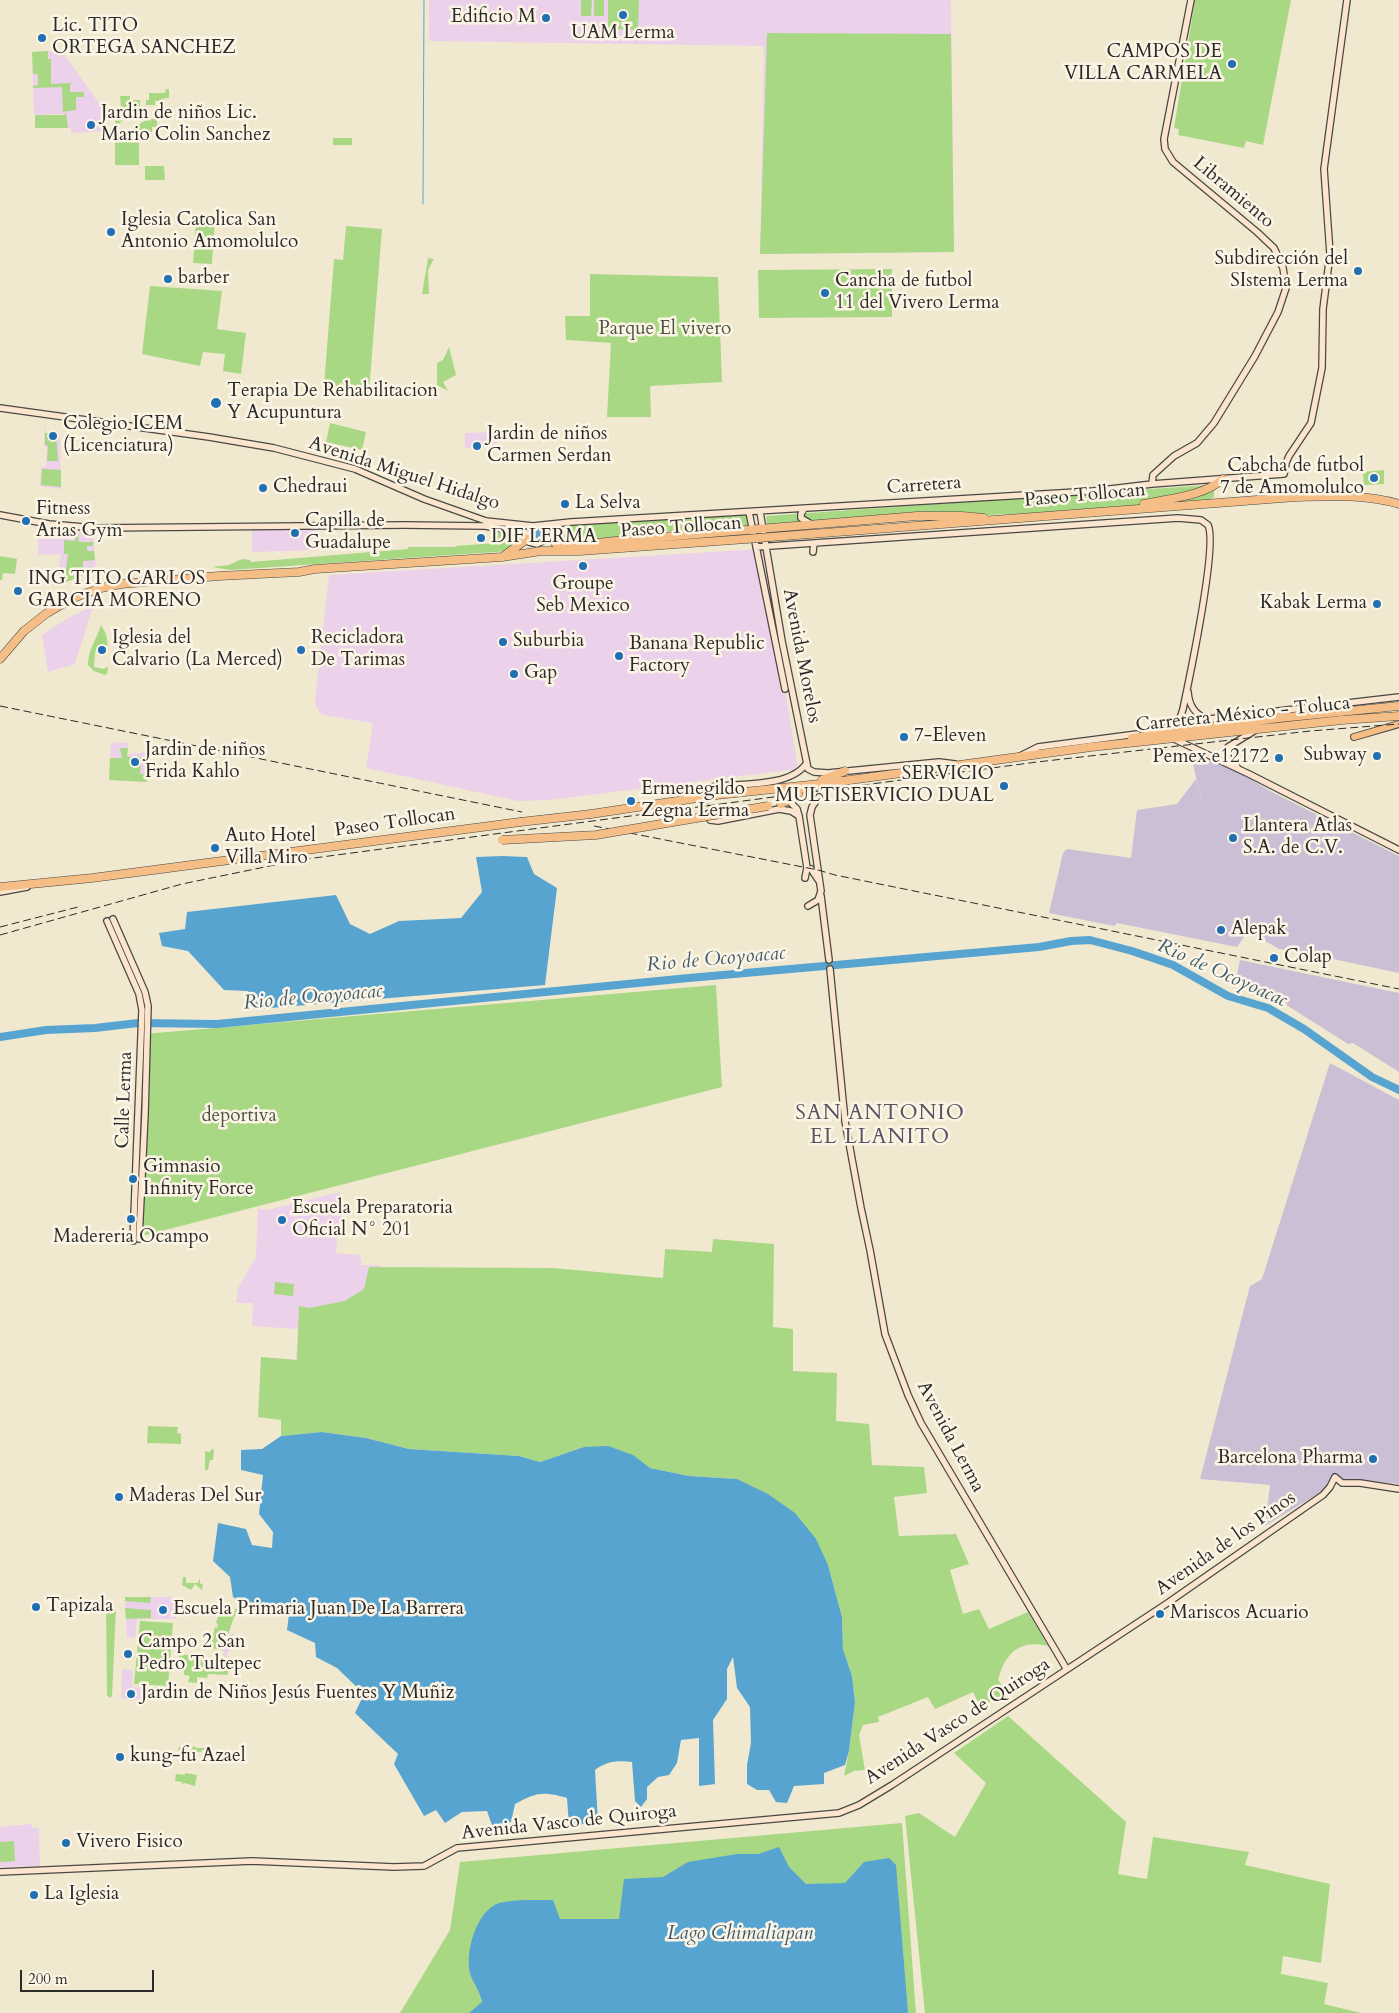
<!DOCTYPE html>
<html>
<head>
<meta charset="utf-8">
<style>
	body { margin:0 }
	#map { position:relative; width:1399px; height:2013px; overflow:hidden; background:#f1e9cf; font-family:Cardo,serif }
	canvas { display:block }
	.scale { position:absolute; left:20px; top:1970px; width:134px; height:22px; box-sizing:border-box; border:2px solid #2b2b2b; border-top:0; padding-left:6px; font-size:15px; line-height:18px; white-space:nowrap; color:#2b2b2b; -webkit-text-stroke:4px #fcf5e5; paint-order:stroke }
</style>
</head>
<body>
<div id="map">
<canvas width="1399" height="2013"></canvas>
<div class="scale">200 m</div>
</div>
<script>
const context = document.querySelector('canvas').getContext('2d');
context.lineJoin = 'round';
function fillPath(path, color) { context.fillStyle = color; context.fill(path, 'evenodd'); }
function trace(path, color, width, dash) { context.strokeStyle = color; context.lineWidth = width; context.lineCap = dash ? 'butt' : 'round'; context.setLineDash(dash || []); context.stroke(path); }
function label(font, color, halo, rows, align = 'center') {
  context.font = font + ' Cardo,serif'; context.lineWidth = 5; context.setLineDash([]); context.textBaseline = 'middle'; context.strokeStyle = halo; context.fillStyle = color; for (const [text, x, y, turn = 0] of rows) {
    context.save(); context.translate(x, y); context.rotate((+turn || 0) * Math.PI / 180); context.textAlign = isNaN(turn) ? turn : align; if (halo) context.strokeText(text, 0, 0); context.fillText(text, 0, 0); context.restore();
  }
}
fillPath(new Path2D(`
	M429,0h522l3,252 -194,2 4,-208 -335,-5z
	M62,51l44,62 1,18 -36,2v-5h-7l-1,-14 -29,1 -2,-63z
	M47,419l-2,13 2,3 13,-2 1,56 -21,-3 1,-19h5l1,-20 -3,-1v-14z
	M498,432v10l-5,3 -12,3h-16v-15z
	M38,526l55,7 3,38 -40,15 5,-32 -23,1z
	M252,530h66v20l-66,2z
	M762,549l36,220 -249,31 -31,1 -152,-33 7,-45 -51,-8 -6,-8 -1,-7 14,-125z
	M93,606l-18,58 -27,8 -6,-37 26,-17z
	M111,742l17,1 -1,11 22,-2 -2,30 -38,-2z
	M340,1192l2,28 -3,1 -3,32 24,2 2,10h18l-1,38 47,109 -165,-55 35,3 2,-31 -46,-3 1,-23h-17l2,-15 18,-31 2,-48 9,1z
	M125,1597h52l-2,18 2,4h-40l-2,19 -8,-1z
	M231,1632l3,2 -2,3 3,2 -2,5 2,1 2,-3 -2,4 -2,-1 -3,6h-2l-2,9h-4l2,-10h-1l1,-3h3z
	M122,1669l11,1 -1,17 39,2 -1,11 -49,-1z
	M32,1824v4h7l1,38 -40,1v-40z`), '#ecd1ea');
fillPath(new Path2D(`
	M1189,747l37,18 46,27 127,64v117l-99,-21 -21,-3 -31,-18 -11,16 -120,-24 -3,3 -65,-13 14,-60 4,-4 64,9 6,-48 40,-6 19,-25 9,37z
	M1240,960l159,33v79l-46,-29 -5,1 -63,-40 -50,-20z
	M1330,1063l69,37v384l-50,-4 -9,2 -14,7 -61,37 5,-41 -70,-6 50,-193 12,-7z`), '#cbbfd5');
fillPath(new Path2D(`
	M581,0h11l-1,16h-10z
	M594,0h10v16h-10z
	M608,0h31l-1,30 -30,-1z
	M1195,0h96l-28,145 -17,-4 -2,7 -66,-13 1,-6 -5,-1z
	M767,33l184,1 3,218 -194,2z
	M48,51v8h3v25l21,-1 -2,2v7h14v5h-8v13l-13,2 -1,-25 -29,1v-2l5,-1v-11h-5l-1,-22z
	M166,89h3v9h-5l-1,3h-8v4h-9v-5h3v-7h16z
	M120,96h10v4h10v9l-19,-1z
	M66,113l2,15h-33v-13h29z
	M131,114l-14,11 -2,-1v-9z
	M147,119h10v8h-5v5l-28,3z
	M123,135l-1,7h13l-9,-1v-3h13v27h-24v-24z
	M333,138h19v7h-19z
	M145,166h19l1,14h-20z
	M215,217l-3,47 -19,-1 3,-42z
	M346,226l36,3 -13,162 -11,-1 -3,-5 -15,-2 -3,4 -13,-1 10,-127 9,1z
	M428,258l6,1 -6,11 1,24h-7z
	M892,269v48l-133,1 -1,-48z
	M590,274l128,3 4,105 -72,4 1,31h-44l4,-74 -45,-3 -1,-24h25z
	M150,286l72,5 -5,38 29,4 -5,41 -18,-3 2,-17 -22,-2 -3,14 -58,-12z
	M449,347l7,28 -13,7 5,9 -11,-6v-22l6,-3z
	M330,423l36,9 -4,18 -36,-8z
	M45,433h11l2,28h-11l1,-15 -3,-1z
	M42,469l19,1v17l-20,-2z
	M1384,470v14l-20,1 -1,-13z
	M1208,485l6,5v6l-3,4 -88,9 -356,16 -1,-9z
	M750,512l3,18c-15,-6 -32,-9 -47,-2l-79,7 -65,10 -9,-6 12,-16z
	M496,533h21l4,4v4l-11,10 -280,19 -18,-3 17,-2 13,-6 8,1 1,2 157,-13v-2h47l1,-1 40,-3z
	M75,534h3l1,8h14v4h-6v5h7l1,9 -12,1v7l9,-1 1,3 -7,2 1,2 -31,12 1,-5 7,1 4,-28h-4v-14l11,1z
	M0,556l17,3 -2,15 -12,-1 -1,7h-2z
	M101,625l5,9 2,11 -10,1 -3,7 -1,14 10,2 4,-3 -1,8 -2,1 -11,-4 -6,-6c0,-16 9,-26 13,-40z
	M120,748h8l-1,9h14l-1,17h7v8l-38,-2 1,-22h12z
	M716,985l6,102 -584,150 9,-85 -3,-118z
	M713,1239l61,5 -1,83 20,2v42l44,2 -1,48 33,3 3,41 52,2 3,26 -33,4 5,39 57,-2 13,30 -19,6 13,44 16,-5 10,20 39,-17 20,34c-28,-7 -43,7 -50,34l10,13 -28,13 -7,-14 -38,17 -7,-12 -50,20 1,5 -16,3 -4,10 6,35 -11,1 -10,5 5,-25 6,-49 -3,-26 -9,-27 -1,-32 -14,-52 -91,-86 -48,-3 -39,-8 -66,-21 -44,15 -21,-6 -110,-7 -43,-11 -44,-6 -41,4v-16l-23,-3 3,-60 36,3 2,-54 10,2 36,-7 19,-12 5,-22 184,1 110,10 2,-29 47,3z
	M275,1282l19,2 -1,12 -19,-2z
	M148,1426l30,1 -1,6 4,1v10l-34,-1z
	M212,1449h2l-1,11h-3l-2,10h-3v-19l4,1z
	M183,1577h3v6h12l2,-5v5l3,2 -1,5 -7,-6 -4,6 -9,-5z
	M125,1597h26l-1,6 -25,-2z
	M108,1602l4,2 4,5 -4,87 -2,2 -3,-3 -1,-92z
	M223,1603l-2,5 2,4 9,5 4,-9 4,3 -6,6 -11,33 -13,-2 5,-21 2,1 1,-4 -2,-1z
	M125,1608l26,2v8l-25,1z
	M140,1621l33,2 -5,63 -34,-2z
	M179,1654l23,3v3l33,2 -3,7 -4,-3 1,5 -2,4 -19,-1 -1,4 -10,-1v6l-9,-1 2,-6 -6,-1 -1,-17 -4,-1z
	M150,1687l12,1v11h-12z
	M1008,1716l118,106 -8,52 29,5 6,-42 96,15 -4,13 85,19 -9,79 -38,-7 -2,18 47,9 -4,21 37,9h-436l-20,-197 14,-3 36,24 31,-54 -32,-30z
	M193,1746l4,2h10v2h-5l-1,2h-4v2l-19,-4 1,-3 13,3z
	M185,1773l12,2 -2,11 -11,-3 -2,2v-3l-7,-1 1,-7 9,1z
	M902,1823l14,190h-516l50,-83 10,-68z
	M14,1841l1,20 -15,1v-20z`), '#a9d885');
fillPath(new Path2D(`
	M529 534a7 7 0 1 1 14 0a7 7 0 1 1-14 0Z
	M502,856l25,1 7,17 23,14 -12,97 -286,24 -11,-18 -24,-1 -36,-39 -26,-5 -3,-13 26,-4 2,-17 149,-17 14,29 20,10 29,-13 62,-3 21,-26 -6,-35z
	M322,1432l44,6 43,11 110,7 21,6 44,-15 24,-1 25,9 17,13 39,8 48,3 31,15 27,19 21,26 12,26 14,52 1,32 9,27 3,26 -6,49 -4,14 -21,8v11l-30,2 -7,17 -11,-1 -7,-12h-12l-10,-6v-19l4,-22 -1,-36 -13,-19 -4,-31 -6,12v30l-14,21 2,64 -16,2v-48l-18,2 -4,23 -8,12 -11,2 -11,10v12l-6,8 -6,-6 -3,-39c-14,-2 -26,-1 -37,8l3,52 -29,4 -2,-28c-23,-7 -31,-6 -52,6l-4,18 -19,3 -5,-14 -25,1 -17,11 -9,-13 -12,6 -30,-52 4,-10 -43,-41 9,-19 -27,-26 -21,-11 -1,-14 -28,-13 2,-16 -21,-8 -6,9 -29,-18 -3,-20 -17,-16 5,-38 28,6 6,16 20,3 1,-16 -14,-18 4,-39 -22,-5v-20l21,-1 19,-13z
	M779,1847l10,20 17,17 39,-1 19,-21 25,-4 7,7 12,148h-439l13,-11c-2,-11 -9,-19 -12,-29 -5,-21 6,-62 29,-70 15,-4 39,-3 54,-3l7,19h59l5,-40 39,-2 25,-15 49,-8h21z`), '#58a4d1');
trace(new Path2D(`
	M423,204l1,-204`), '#58a4d1', 1);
trace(new Path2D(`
	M0,1037l46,-7 49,-2 43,-5 79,1 472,-46 350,-31 32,-6 19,-1 42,11 41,14 55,31 40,12 36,21 68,48 27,13`), '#58a4d1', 8);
trace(new Path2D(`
	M706,793l1,21`), '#c9c3ae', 5.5, [5.5, 3]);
const secondary = new Path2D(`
	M0,408l209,29 65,11 81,21 69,30 62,22 47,5 38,-4 522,-31 59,-7 132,-10 2,-11 3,-7 22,-33 11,-55 1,-59 7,-55 -6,-85 23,-169
	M1152,484l1,-9 21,-19 23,-13 17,-20 41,-67 23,-44 8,-24 -3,-20 -9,-20 -17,-16 -84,-70 -8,-13 -1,-10 27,-139
	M804,509l-3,5v4l10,6
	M749,512l36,177
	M760,512l22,129 26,128 6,3 14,1 111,-11 16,2
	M0,515l49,9 47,4 308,-3 81,1 42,7
	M527,535l2,7 8,2 6,-3 3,-7 2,-1
	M756,547l422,-29 23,2 7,5c10,20 -19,155 -25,184l-3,9 -14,10
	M813,552l1,-9
	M1188,692c1,13 6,22 19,27
	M1149,732l60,-13 190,-22
	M1172,738l77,36 150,76
	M1022,755l16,-8 99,-13
	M1237,767l-9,-9v-11l26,-16
	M706,793l5,-6c27,-4 78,1 95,-23
	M790,802l7,7 2,7 8,52 -2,10
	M707,814l3,6 8,1 61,-12 12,2 8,5
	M811,869l8,12
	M0,892l27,-5
	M821,896l8,64
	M808,906l10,-6 3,-9 -11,-76 2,-8 7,-10
	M113,919l32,73 3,14 -3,108 -6,125
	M107,921l32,73 3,16 -9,231
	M830,969l15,152 16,87 9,42 15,84 23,61 13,28 145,245
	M0,1872l252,-11 142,6 30,-1 33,-18 382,-35 20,-8 33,-20 277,-183 154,-107 7,-8 5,-10 7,6h18l39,6`);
const primary = new Path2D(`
	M1354,737l45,-13`);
const highway = new Path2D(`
	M1144,504c25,-6 58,-7 79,-25
	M546,534l13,13 66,-7 292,-24h45l22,2
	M771,537l525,-40c35,-1 69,-3 103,7
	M551,539v-5l3,-4
	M505,555l22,-16
	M0,659l24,-28 23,-18 26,-15 28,-10 20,-4 98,-8 80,-4 16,-3 187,-12 39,-6h39l166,-12
	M1132,738l147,-20 120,-12
	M822,780l23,-9
	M781,804l23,-14 10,-3
	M591,814l126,-19 111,-12 263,-36 251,-27 57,-4
	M0,887l92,-9 428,-56`);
trace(secondary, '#494844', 8);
trace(primary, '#494844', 8);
trace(highway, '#494844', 9);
trace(secondary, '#fbe5cf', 5.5);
trace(primary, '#f6be87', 6);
trace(highway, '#f6be87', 8);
trace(new Path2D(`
	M0,706l522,106
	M594,826l224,44 17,5 564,114
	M0,927l78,-20
	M0,935l182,-51 117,-24 738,-98 273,-31 89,-7`), '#2b2b2b', 1, [8, 4]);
const highwayBridge = new Path2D(`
	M746,539l25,-2
	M520,822l71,-8
	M502,840l94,-5 172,-29`);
trace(highwayBridge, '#494844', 9, []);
trace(highwayBridge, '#f6be87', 8);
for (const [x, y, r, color] of [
	[623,15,5,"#1f6fb2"],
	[546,18,5,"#1f6fb2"],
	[42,38,5,"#1f6fb2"],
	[1232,64,5,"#1f6fb2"],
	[91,125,5,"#1f6fb2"],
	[111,232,5,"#1f6fb2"],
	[1358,271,5,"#1f6fb2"],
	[168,279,5,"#1f6fb2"],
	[825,293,5,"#1f6fb2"],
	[216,403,6,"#1f6fb2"],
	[53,436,5,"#1f6fb2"],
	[477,446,5,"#1f6fb2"],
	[1374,478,5,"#1f6fb2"],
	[263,488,5,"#1f6fb2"],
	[565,504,5,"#1f6fb2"],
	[26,521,5,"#1f6fb2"],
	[295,533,5,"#1f6fb2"],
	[481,538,5,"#1f6fb2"],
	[583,566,5,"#1f6fb2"],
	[18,591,5,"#1f6fb2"],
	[1377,604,5,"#1f6fb2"],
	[503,642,5,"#1f6fb2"],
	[102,650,5,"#1f6fb2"],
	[301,650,5,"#1f6fb2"],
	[619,656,5,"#1f6fb2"],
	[514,674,5,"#1f6fb2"],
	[904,737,5,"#1f6fb2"],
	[1377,756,5,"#1f6fb2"],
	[1279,758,5,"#1f6fb2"],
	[135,762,5,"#1f6fb2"],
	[1004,786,5,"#1f6fb2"],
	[631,801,5,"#1f6fb2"],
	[1233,838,5,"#1f6fb2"],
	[215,848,5,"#1f6fb2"],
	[1221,930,5,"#1f6fb2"],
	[1274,958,5,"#1f6fb2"],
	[133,1179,5,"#1f6fb2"],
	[131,1219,5,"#1f6fb2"],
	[282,1220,5,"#1f6fb2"],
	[1373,1459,5,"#1f6fb2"],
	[119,1497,5,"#1f6fb2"],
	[36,1607,5,"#1f6fb2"],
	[163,1610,5,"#1f6fb2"],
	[1160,1614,5,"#1f6fb2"],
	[128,1654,5,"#1f6fb2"],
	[131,1694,5,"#1f6fb2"],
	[120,1757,5,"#1f6fb2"],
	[66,1843,5,"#1f6fb2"],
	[34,1895,5,"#1f6fb2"]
]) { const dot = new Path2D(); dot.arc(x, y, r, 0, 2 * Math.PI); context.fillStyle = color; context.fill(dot); trace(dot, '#fcf5e5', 2); }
label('19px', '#2b2b2b', '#fcf5e5', [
	["Edificio M",536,18,"right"],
	["Lic. TITO",52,27],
	["ORTEGA SANCHEZ",52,49],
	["UAM Lerma",623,34,"center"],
	["CAMPOS DE",1222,53,"right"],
	["VILLA CARMELA",1222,75,"right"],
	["Jardin de niños Lic.",101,114],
	["Mario Colin Sanchez",101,136],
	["Iglesia Catolica San",121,221],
	["Antonio Amomolulco",121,243],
	["Subdirección del",1348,260,"right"],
	["SIstema Lerma",1348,282,"right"],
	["barber",178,279],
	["Cancha de futbol",835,282],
	["11 del Vivero Lerma",835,304],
	["Terapia De Rehabilitacion",227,392],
	["Y Acupuntura",227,414],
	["Colegio ICEM",63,425],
	["(Licenciatura)",63,447],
	["Jardin de niños",487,435],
	["Carmen Serdan",487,457],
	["Cabcha de futbol",1364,467,"right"],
	["7 de Amomolulco",1364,489,"right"],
	["Chedraui",273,488],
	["La Selva",575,504],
	["Fitness",36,510],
	["Arias Gym",36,532],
	["Capilla de",305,522],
	["Guadalupe",305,544],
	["DIF LERMA",491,538],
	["ING TITO CARLOS",28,580],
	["GARCIA MORENO",28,602],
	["Groupe",583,585,"center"],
	["Seb Mexico",583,607,"center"],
	["Kabak Lerma",1367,604,"right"],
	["Iglesia del",112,639],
	["Calvario (La Merced)",112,661],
	["Recicladora",311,639],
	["De Tarimas",311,661],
	["Suburbia",513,642],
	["Banana Republic",629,645],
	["Factory",629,667],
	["Gap",524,674],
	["7-Eleven",914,737],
	["Jardin de niños",145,751],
	["Frida Kahlo",145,773],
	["Subway",1367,756,"right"],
	["Pemex e12172",1269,758,"right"],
	["SERVICIO",994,775,"right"],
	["MULTISERVICIO DUAL",994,797,"right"],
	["Ermenegildo",641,790],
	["Zegna Lerma",641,812],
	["Llantera Atlas",1243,827],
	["S.A. de C.V.",1243,849],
	["Auto Hotel",225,837],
	["Villa Miro",225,859],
	["Alepak",1231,930],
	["Colap",1284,958],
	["Gimnasio",143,1168],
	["Infinity Force",143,1190],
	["Escuela Preparatoria",292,1209],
	["Oficial N° 201",292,1231],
	["Madereria Ocampo",131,1238,"center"],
	["Barcelona Pharma",1363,1459,"right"],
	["Maderas Del Sur",129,1497],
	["Tapizala",46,1607],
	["Escuela Primaria Juan De La Barrera",173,1610],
	["Mariscos Acuario",1170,1614],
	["Campo 2 San",138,1643],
	["Pedro Tultepec",138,1665],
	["Jardin de Niños Jesús Fuentes Y Muñiz",141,1694],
	["kung-fu Azael",130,1757],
	["Vivero Fisico",76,1843],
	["La Iglesia",44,1895]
], 'left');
label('19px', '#2b2b2b', '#fcf5e5', [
	["Libramiento",1233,193,40],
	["Avenida Miguel Hidalgo",404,474,18],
	["Carretera",924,486,-4],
	["Paseo Tollocan",1085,496,-5],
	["Paseo Tollocan",681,528,-4],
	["Avenida Morelos",801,656,79],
	["Carretera México - Toluca",1243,715,-6],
	["Paseo Tollocan",395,823,-8],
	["Calle Lerma",125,1100,-88],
	["Avenida Lerma",950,1437,62],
	["Avenida de los Pinos",1226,1544,-35],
	["Avenida Vasco de Quiroga",958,1722,-33],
	["Avenida Vasco de Quiroga",569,1823,-6]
]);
label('19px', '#4a5642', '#fcf5e5', [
	["Parque El vivero",665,330],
	["deportiva",239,1117]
]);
label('italic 20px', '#3d5b6d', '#fcf5e5', [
	["Rio de Ocoyoacac",716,960,-5],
	["Rio de Ocoyoacac",1222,974,24],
	["Rio de Ocoyoacac",313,998,-5],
	["Lago Chimaliapan",740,1934]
]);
context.letterSpacing = '1px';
label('21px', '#5c5362', '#fcf5e5', [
	["SAN ANTONIO",880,1114],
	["EL LLANITO",880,1138]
]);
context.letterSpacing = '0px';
</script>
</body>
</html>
